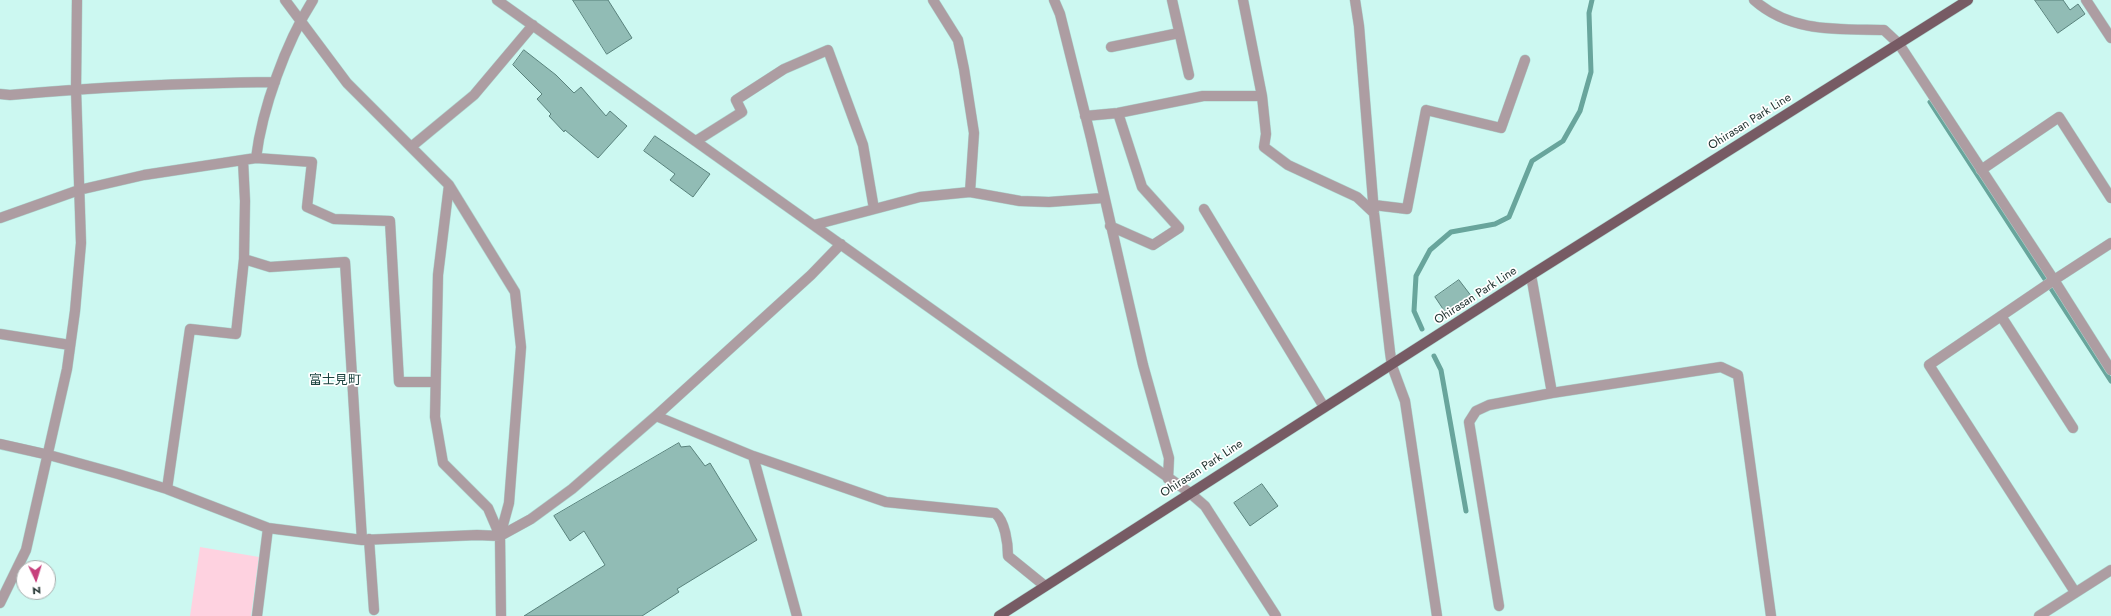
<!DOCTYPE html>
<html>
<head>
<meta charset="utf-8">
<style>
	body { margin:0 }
	#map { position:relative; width:2111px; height:616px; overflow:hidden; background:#ccf8f1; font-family:Jost,sans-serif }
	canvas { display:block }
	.north { position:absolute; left:16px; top:560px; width:40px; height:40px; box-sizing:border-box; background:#fff; border:1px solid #a5acab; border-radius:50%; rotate:176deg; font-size:11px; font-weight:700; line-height:16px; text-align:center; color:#1e302d }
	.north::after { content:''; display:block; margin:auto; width:14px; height:18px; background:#c73f7c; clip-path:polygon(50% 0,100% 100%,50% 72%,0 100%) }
</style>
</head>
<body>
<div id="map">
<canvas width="2111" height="616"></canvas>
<div class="north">N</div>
</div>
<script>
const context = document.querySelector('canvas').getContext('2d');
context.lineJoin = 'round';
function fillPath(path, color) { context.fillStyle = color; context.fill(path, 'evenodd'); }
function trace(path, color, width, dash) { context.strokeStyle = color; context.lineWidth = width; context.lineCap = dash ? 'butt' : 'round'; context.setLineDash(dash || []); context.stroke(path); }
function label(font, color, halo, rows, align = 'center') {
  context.font = font + ' Jost,"Noto Sans JP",sans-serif'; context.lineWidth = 3.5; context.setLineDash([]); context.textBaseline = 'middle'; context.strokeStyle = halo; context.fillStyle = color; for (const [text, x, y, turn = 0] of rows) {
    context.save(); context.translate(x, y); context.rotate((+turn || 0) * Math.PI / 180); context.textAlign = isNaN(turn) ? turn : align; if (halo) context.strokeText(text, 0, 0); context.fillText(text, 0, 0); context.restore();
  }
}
fillPath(new Path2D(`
	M200,547l59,10 -8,59h-61z`), '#fed2e0');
trace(new Path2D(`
	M1930,102l181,279
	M1422,329l-8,-18 2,-35 14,-26 21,-18 44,-8 14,-7 23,-56 31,-20 17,-30 11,-39 -2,-59 3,-13
	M1434,356l7,14 25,141`), '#68a59c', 5);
const building = new Path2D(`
	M573,0h35l24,38 -25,16z
	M2035,0h28l7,10 8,-6 7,10 -27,19z
	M524,50l32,25 18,18 7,-6 25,29 4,-5 17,15 -29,32 -33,-28 -1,2 -15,-16 2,-2 -14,-15 5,-5 -29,-29z
	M655,136l55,38 -17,23 -23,-17 5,-6 -31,-23z
	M1459,280l13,17 -25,18 -12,-18z
	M679,443l2,4 9,-1 15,20 5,-3 47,77 -80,49 2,3 -37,24h-118l81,-51 -21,-34 -14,10 -16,-25z
	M1262,484l16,22 -28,20 -16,-23z`);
fillPath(building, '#91bcb5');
trace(building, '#59827c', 1);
const minor = new Path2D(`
	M285,0l62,83 102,102 66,107 6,55 -12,156 -9,33 1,80
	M497,0l693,493 15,13 71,110
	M933,0l25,40 6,29 10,64 -4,59
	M1054,0l6,14 31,124 52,227 26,93 -1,21
	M1172,0l17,75
	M1243,0l19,96 4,38 -2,13 24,18 69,32 17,16
	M1355,0l4,26 15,187 16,139 2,14 13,35 32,215
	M1754,0c37,33 84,29 130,30l15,14 155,236 -125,85 146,227
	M2086,0l25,38
	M1111,47l68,-14
	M0,94l10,1c88,-8 177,-12 265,-13
	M1085,116l33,-3 85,-17h59
	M696,141l46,-29 -6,-12 48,-31 44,-19 35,95 11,64
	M411,147l63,-52 59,-70
	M256,158c6,-49 30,-116 57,-158
	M1981,170l78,-53 52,81
	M449,185l-11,90 -3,142 8,46 45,45 12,28
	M1374,205l33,4 19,-99 75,18 24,-68
	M1204,209l120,198
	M0,218l79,-28 65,-15 112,-17 56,4 -5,45 27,12 56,2 9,161h36
	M814,225l106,-28 50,-5 50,9 29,1 54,-4
	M1110,226l43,19 26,-17 -37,-41 -24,-74
	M2111,243l-57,37 57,90
	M244,259l26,8 75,-5 17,278
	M2001,316l72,112
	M0,334l70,11
	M1552,393l169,-26 17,8 33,241
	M0,444l49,11 69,19 49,15 101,39 94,12 115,-5 23,1 31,-17 41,-30 84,-73
	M753,456l133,46 109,11c10,8 13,30 13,43l37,30
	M167,489l23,-160 46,5 8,-75 1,-58 -2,-41
	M369,539l5,71
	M0,603l26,-53 41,-181 8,-58 6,-68 -5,-154 1,-89
	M1499,606l-30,-184 7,-11 13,-6 63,-12 -21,-118
	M257,616l11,-88
	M797,616l-44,-160 -97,-40 155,-141 30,-31
	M2039,616l72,-46`);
const major = new Path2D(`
	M999,616l532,-341 437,-275`);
trace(minor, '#add4ce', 11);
trace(major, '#add4ce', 11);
trace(minor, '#ad9da2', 10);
trace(major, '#775b64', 10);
label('12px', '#1e302d', '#fff', [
	["Ohirasan Park Line",1750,122,-32],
	["Ohirasan Park Line",1476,296,-33],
	["Ohirasan Park Line",1202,469,-33]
]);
label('13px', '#1c4440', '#fff', [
	["富士見町",335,381]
]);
</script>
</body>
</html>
